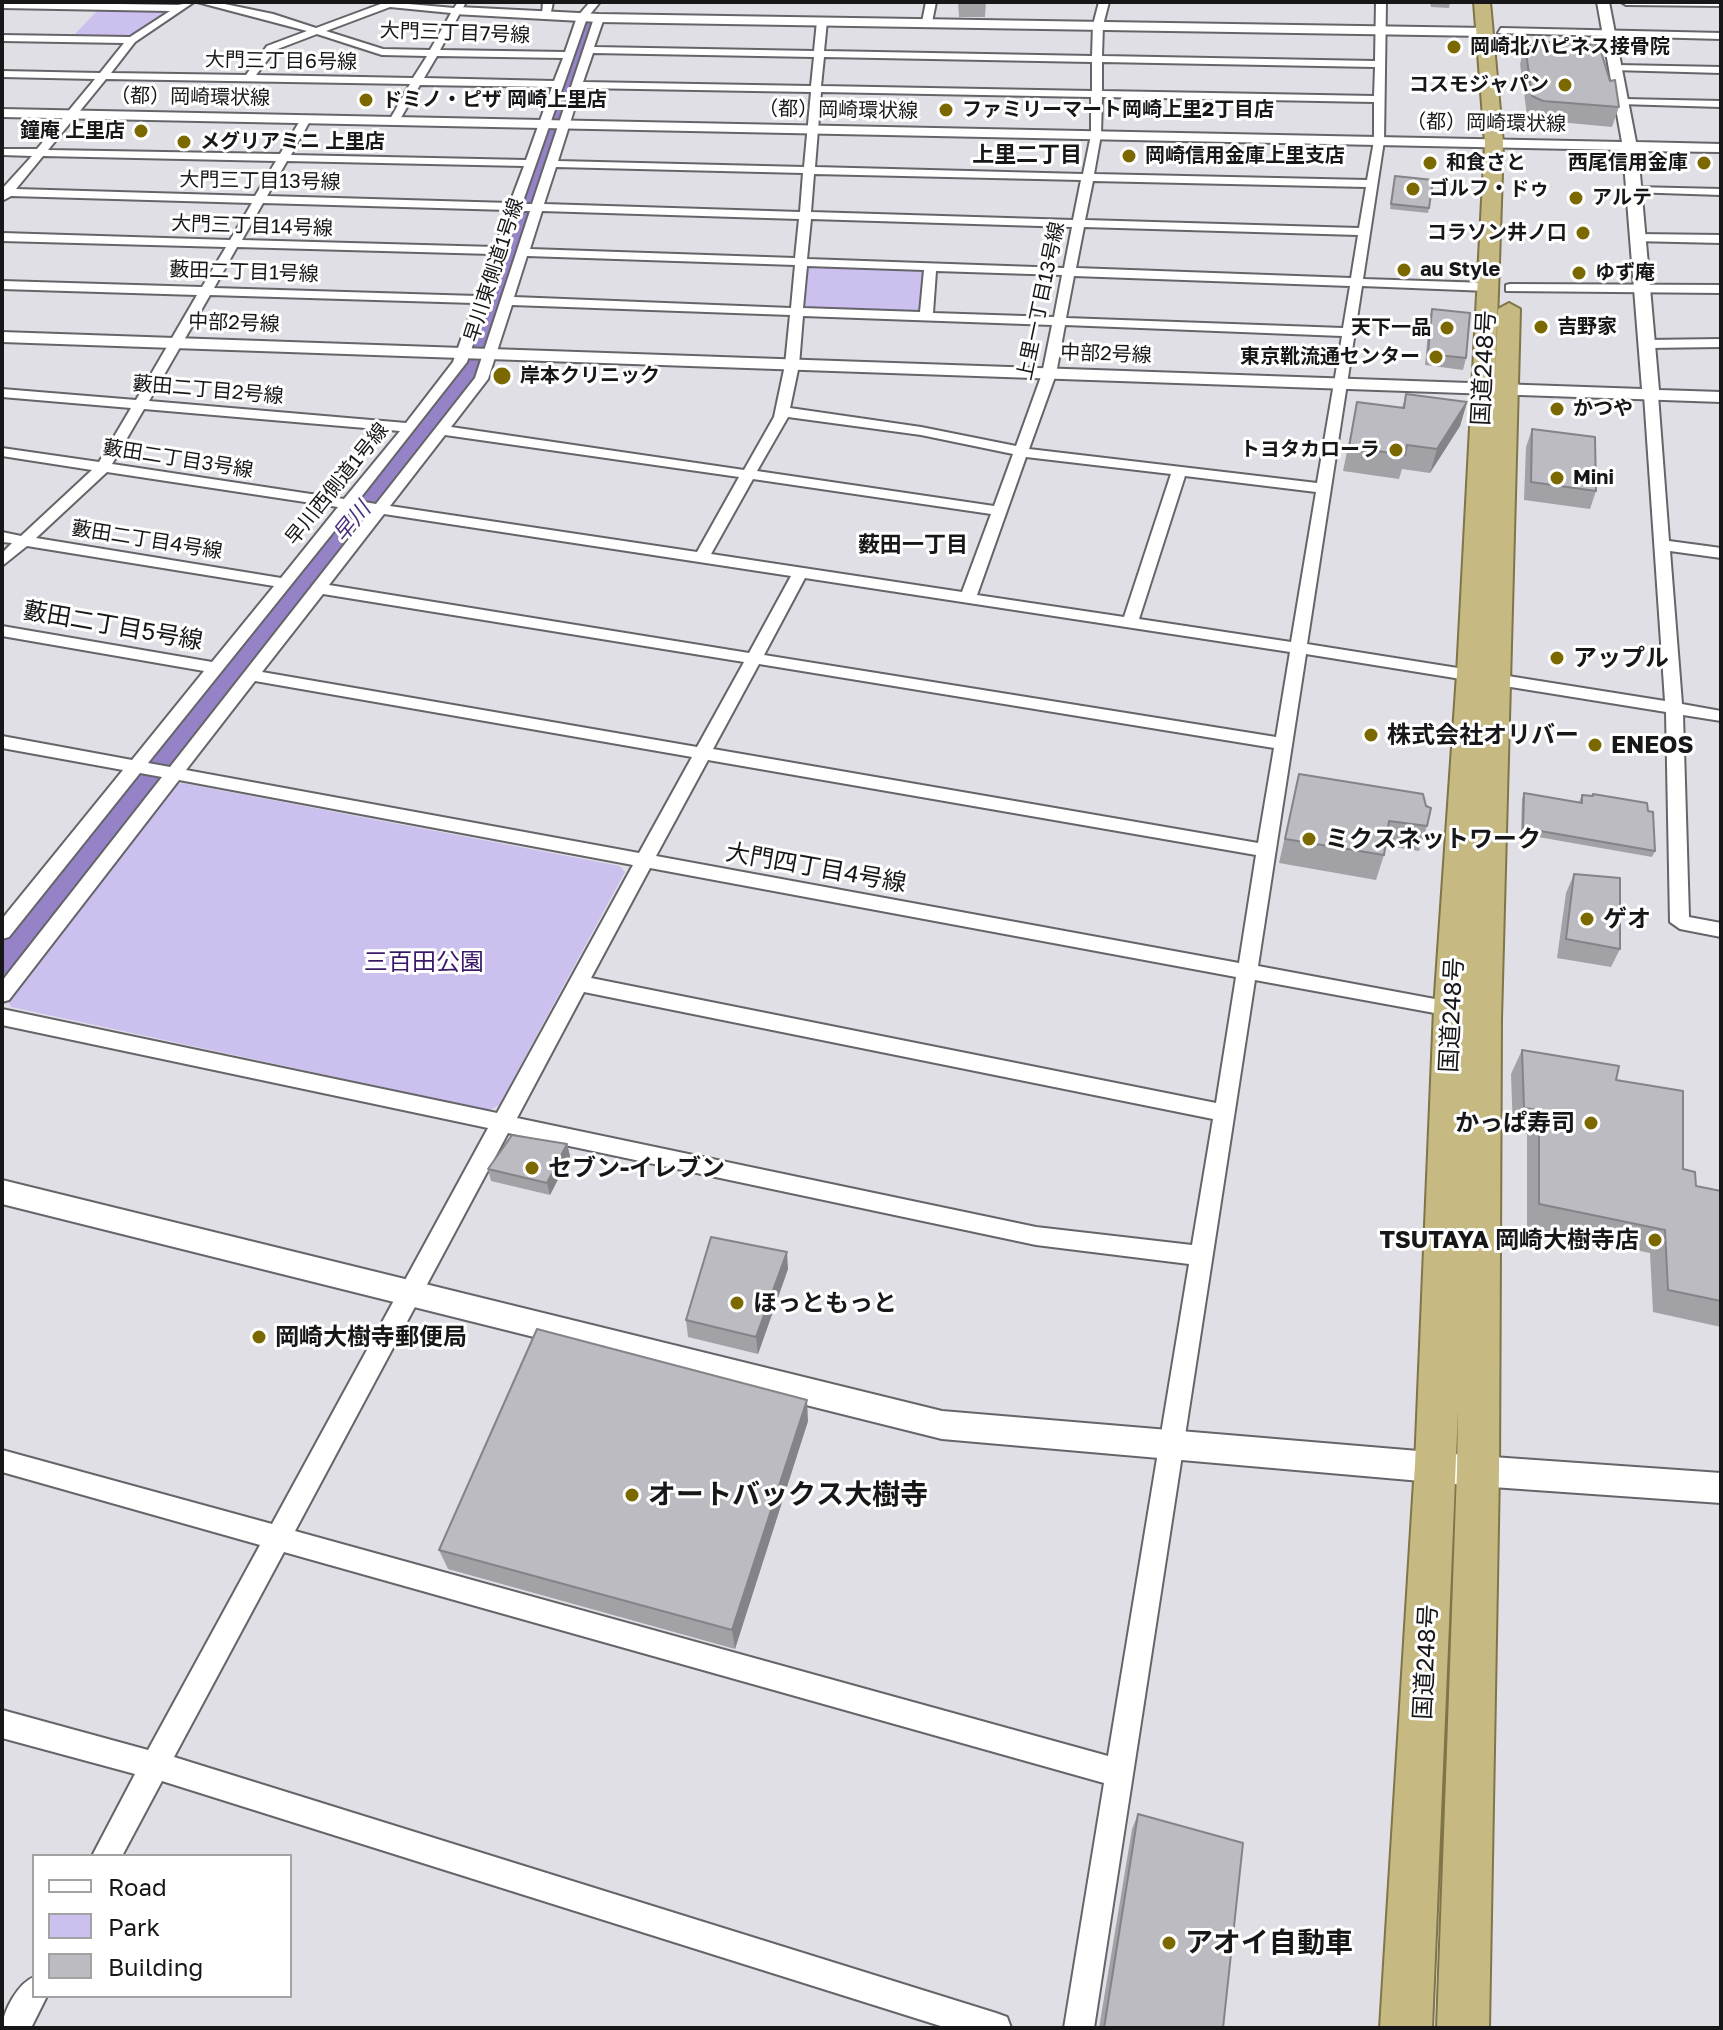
<!DOCTYPE html>
<html>
<head>
<meta charset="utf-8">
<style>
	body { margin:0 }
	#map { position:relative; width:1723px; height:2030px; overflow:hidden; background:#e0dfe5; font-family:"Golos Text",sans-serif }
	canvas { display:block }
	.frame { position:absolute; inset:0; border:4px solid #171719; pointer-events:none }
	.legend { position:absolute; left:32px; top:1854px; width:260px; height:144px; box-sizing:border-box; background:#fff; border:2px solid #a2a2a3; margin:0; padding:10px 14px; list-style:none; font-size:24px; color:#171719 }
	.legend li { display:flex; align-items:center; gap:16px; height:40px }
	.legend b { width:40px; border:2px solid #a2a2a3 }
</style>
</head>
<body>
<div id="map">
<canvas width="1723" height="2030"></canvas>
<div class="frame"></div>
<ul class="legend">
<li><b style="height:10px;background:#fff"></b>Road</li>
<li><b style="height:22px;background:#ccc0ee"></b>Park</li>
<li><b style="height:22px;background:#bcbbc1"></b>Building</li>
</ul>
</div>
<script>
const context = document.querySelector('canvas').getContext('2d');
context.lineJoin = 'round';
function fillPath(path, color) { context.fillStyle = color; context.fill(path, 'evenodd'); }
function trace(path, color, width, dash) { context.strokeStyle = color; context.lineWidth = width; context.lineCap = dash ? 'butt' : 'round'; context.setLineDash(dash || []); context.stroke(path); }
function label(font, color, halo, rows, align = 'center') {
  context.font = font + ' "Golos Text","Noto Sans JP",sans-serif'; context.lineWidth = 6; context.setLineDash([]); context.textBaseline = 'middle'; context.strokeStyle = halo; context.fillStyle = color; for (const [text, x, y, turn = 0] of rows) {
    context.save(); context.translate(x, y); context.rotate((+turn || 0) * Math.PI / 180); context.textAlign = isNaN(turn) ? turn : align; if (halo) context.strokeText(text, 0, 0); context.fillText(text, 0, 0); context.restore();
  }
}
fillPath(new Path2D(`
	M98,10h71l-41,28 -55,-2z
	M810,265l110,4 6,3 -3,39 -116,-2 -3,-1 3,-42z
	M182,783l438,83 5,6 -126,233 -9,5 -479,-103 -3,-6 166,-216z`), '#ccc0ee');
fillPath(new Path2D(`
	M590,15l10,6 -113,342 -15,25 -456,583 -14,4v-41l446,-549 13,-22 119,-342z`), '#9683c7');
const minor = new Path2D(`
	M2,2l176,3 16,-3 -59,40 -24,31 135,2 21,-29 40,-15 -110,-29h18l58,12 43,14 70,-26 68,6 4,-6h8l-26,48 125,2 12,-35 13,-15h10l-13,16 -65,186h10l62,-186 5,-3 5,3 -10,29 220,4 3,-30 5,-3 5,3 -3,30 268,5 1,-31 6,-23h10l-6,23 -1,31 273,5 1,-59h10l-2,139 -21,138 125,4 6,4 -6,4 -126,-5 -55,358 358,57 -21,-306 7,-4 7,4 11,146 52,7v10l-51,-7 12,153 39,7v10l-38,-6 6,202 32,6v14l-41,-8 -10,-7 -4,-210 -360,-58 -48,312 193,36 7,2 3,5 -3,5 -7,2 -196,-36 -161,1048h-30l40,-245 -820,-231 -110,205 822,256 11,4 4,11h-64l-785,-247 -40,75h-30l43,-82 -133,-36v-28l146,40 112,-205 -258,-73v-22l270,74 216,-396 -486,-103v-16l495,104 136,-248 -454,-85 -170,220 -7,2v-21l160,-204 -22,-4 -131,164 -7,2v-20l121,-149 -121,-22v-12l130,24 72,-89 -202,-35v-10l210,36 62,-76 -247,-40 -25,20v-13l10,-10 -10,-1v-10l19,4 71,-66 -90,-14v-8l97,14 32,-54 -129,-11v-8l134,11 61,-105 -195,-6v-8l200,6 24,-40 -224,-6v-8l228,7 22,-37 -241,-7 -9,5v-12l30,-33 -30,-1v-6h35l58,-70 -93,-2v-6l98,2 24,-30 -122,-2v-6l128,2 40,-26 -168,-3zM390,7l61,6 -21,37 -47,-1 -57,-18zM317,34l65,21 45,1 -14,22 -157,-3 19,-25zM593,53l221,4 -3,29 -228,-4zM437,56l126,2 -9,23 -130,-3zM824,57l268,5v29l-271,-5zM1102,62l273,5 -1,29 -272,-5zM106,79l304,5 -21,37 5,3 5,-3 21,-36 132,2 -26,73 -235,-5 20,-36 -5,-3 -5,3 -21,35 -232,-4zM581,88l230,4 -7,75 -246,-6zM821,92l270,5v38l-8,39 -268,-7zM1102,97l272,5v39l-7,39 -273,-6 7,-39zM43,156l233,5 -21,35 -239,-7zM287,161l237,5 -14,37 -243,-7zM556,167l247,6 -3,39 -256,-8zM814,174l267,6 -8,40 -262,-8zM1093,181l273,6 -7,41 -274,-8zM263,203l245,7 -13,37 -253,-7zM519,211h11l-55,167 -99,126 -18,-3 109,-139 20,-59 4,-3 -2,-3zM542,211l257,8 -4,39 -265,-9zM811,219l261,8 -8,41 -257,-9zM1084,227l274,8 -7,43 -275,-10zM237,247l255,7 -15,42 -263,-8zM527,256l268,9 -4,43 -277,-11zM807,266l117,4 -4,42 -117,-4zM936,271l126,4 -8,42 -121,-4zM1074,276l276,10 -7,42 -277,-10zM210,295l264,8 -21,59 -47,61 -257,-22zM512,305l278,10 -5,50 -11,52 -30,53 -293,-43 37,-48zM803,316l249,9 -10,49 -26,72 -95,-19 -131,-19 9,-43zM1065,325l277,11 -25,147 -288,-34 27,-75zM144,409l256,22 -56,68 -232,-35zM788,417l133,18 92,19 -19,52 -237,-35zM445,435l294,42 -42,75 -307,-46zM1026,457l145,17 -47,143 -147,-22zM107,472l231,35 -57,71 -245,-40zM1185,476l131,16 -25,150 -152,-23zM753,479l238,35 -29,78 -251,-38zM352,509l18,3 -200,255 -22,-4zM384,514l407,62 -42,77 -420,-68zM805,578l485,74 -14,85 -512,-82zM323,594l421,68 -47,85 -435,-75zM759,664l515,84 -16,95 -545,-94zM255,681l437,76 -53,96 -453,-83zM708,760l548,95 -17,108 -583,-107zM650,868l586,109 -20,126 -625,-125zM584,992l629,127 -21,126 -156,-18 -519,-109zM508,1133l528,112 153,19 -81,492 -813,-225z
	M543,2h10l-3,15 -8,-2z
	M926,2h10l-4,20 -5,3 -5,-3z
	M1621,2h100v4l-95,-1z
	M1501,28l220,5v6l-223,-6z
	M1617,65l104,2v6l-108,-3 -1,-2z
	M1623,99l98,2v6l-102,-3v-4z
	M1634,187l87,2v6l-91,-3v-4z
	M1637,234l84,1v8l-88,-2 -2,-3z
	M1510,284l211,1v8l-215,-2v-6z
	M1721,339v8l-75,1 -7,-4 7,-4z
	M34,1977v19h13l-16,32h-29c1,-17 16,-45 32,-51z`);
const tertiary = new Path2D(`
	M1597,2h12l27,140 85,2v8l-83,-1 21,239 62,2v10l-1719,-60v-10l1640,57 -19,-239 -1621,-33v-8l1620,33z
	M458,7l141,7 887,14 6,4 -6,4 -887,-14 -145,-8 -2,-3z
	M2,1180l940,231 536,45 243,17v30l-243,-17 -536,-47 -940,-235z`);
const trunk = new Path2D(`
	M1474,2h16l13,141 -8,239 3,-73 11,-6 11,6 -19,710 -2,452 -10,557h-52l20,-557 1,-61 -26,618h-52l35,-563 19,-456 23,-335 28,-531z`);
trace(minor, '#656469', 4);
trace(tertiary, '#656469', 4);
trace(trunk, '#7f7549', 4);
fillPath(minor, '#fff');
fillPath(tertiary, '#fff');
fillPath(trunk, '#c6ba82');
fillPath(new Path2D(`
	M958,2h28l-1,15h-26z
	M1430,2h20l-1,6 -18,-1z
	M1533,41l86,66 -7,20 -75,-7 -10,-5 -7,-51 5,-19h6z
	M1395,176l34,32 -1,5 -38,-4z
	M1432,309l34,49 -3,12 -38,-5 4,-45z
	M1406,394l61,8 -7,24 -30,47 -28,-4 -3,10 -56,-8 14,-69 45,6z
	M1532,429l64,62 -6,18 -66,-9 2,-53z
	M1299,774l128,52 -8,25 -33,-5 -2,9 -8,25 -97,-17z
	M1524,793l55,9 3,-7 10,1 1,-2 55,17 7,40 -3,6 -131,-23 1,-35z
	M1574,874l46,75 -9,18 -54,-9 9,-65z
	M1522,1050l94,30 80,106 25,5v136l-68,-15 -3,-59 -123,-25v-94l-14,-3 -2,-57z
	M567,1144l3,12 -20,39 -59,-14 -3,-12z
	M788,1269l-30,85 -70,-17 -2,-17z
	M808,1421l-73,228 -287,-80 -9,-19z
	M1138,1814l85,214h-124l33,-199z`), '#a2a1a6');
fillPath(new Path2D(`
	M1467,402l-7,24 -30,47 7,-24z
	M567,1144l3,12 -20,39 -3,-12z
	M787,1252l1,17 -30,85 -2,-17z
	M807,1400l1,21 -73,228 -3,-19z`), '#848387');
const building = new Path2D(`
	M1533,41l66,4 11,36 5,-1 4,27 -76,-6 -11,-5 -7,-51 9,1z
	M1395,176l38,4 -4,28 -38,-4z
	M1432,309l38,4 -4,45 -38,-4z
	M1406,394l61,8 -30,47 -30,-4 -2,10 -56,-8 8,-45 47,6z
	M1532,429l63,8 1,54 -65,-9z
	M1299,774l124,20 3,12 5,2 -4,18 -38,-5 -5,34 -99,-16z
	M1524,793l58,10v-8l11,1v-2l54,9 1,8 5,1 2,39 -132,-23z
	M1574,874l46,4v71l-54,-10z
	M1522,1050l97,16 -3,14 67,11v78l12,3 1,14 25,5v110l-53,-11 -3,-60 -126,-26v-94l-15,-2z
	M512,1135l55,9 -20,39 -59,-14z
	M711,1237l76,15 -31,85 -70,-17z
	M537,1329l270,71 -75,230 -293,-80z
	M1138,1814l105,29 -20,185h-119z`);
fillPath(building, '#bcbbc1');
trace(building, '#848387', 2);
for (const [x, y, r, color] of [
	[1454,47,8,"#7b6900"],
	[1565,85,8,"#7b6900"],
	[366,100,8,"#7b6900"],
	[946,110,8,"#7b6900"],
	[141,131,8,"#7b6900"],
	[184,142,8,"#7b6900"],
	[1129,156,8,"#7b6900"],
	[1430,163,8,"#7b6900"],
	[1704,163,8,"#7b6900"],
	[1413,189,8,"#7b6900"],
	[1576,198,8,"#7b6900"],
	[1583,233,8,"#7b6900"],
	[1404,270,8,"#7b6900"],
	[1579,273,8,"#7b6900"],
	[1541,327,8,"#7b6900"],
	[1447,328,8,"#7b6900"],
	[1436,357,8,"#7b6900"],
	[502,376,10,"#7b6900"],
	[1557,409,8,"#7b6900"],
	[1396,450,8,"#7b6900"],
	[1557,478,8,"#7b6900"],
	[1557,658,8,"#7b6900"],
	[1371,735,8,"#7b6900"],
	[1595,745,8,"#7b6900"],
	[1309,839,8,"#7b6900"],
	[1587,919,8,"#7b6900"],
	[1591,1123,8,"#7b6900"],
	[532,1168,8,"#7b6900"],
	[1655,1240,8,"#7b6900"],
	[737,1303,8,"#7b6900"],
	[259,1337,8,"#7b6900"],
	[632,1495,8,"#7b6900"],
	[1169,1943,8,"#7b6900"]
]) { const dot = new Path2D(); dot.arc(x, y, r, 0, 2 * Math.PI); context.fillStyle = color; context.fill(dot); trace(dot, '#fff', 3); }
label('20px', '#171719', '#fff', [
	["大門三丁目7号線",455,33,2],
	["大門三丁目6号線",281,61,1],
	["（都）岡崎環状線",190,97,1],
	["（都）岡崎環状線",838,110,1],
	["（都）岡崎環状線",1486,123,1],
	["大門三丁目13号線",260,181,1],
	["大門三丁目14号線",252,226,2],
	["早川東側道1号線",494,270,-72],
	["藪田二丁目1号線",244,272,2],
	["上里一丁目13号線",1041,301,-78],
	["中部2号線",234,323,2],
	["中部2号線",1106,354,2],
	["藪田二丁目2号線",208,390,5],
	["藪田二丁目3号線",178,459,9],
	["早川西側道1号線",337,484,-51],
	["藪田二丁目4号線",147,540,9]
]);
label('bold 20px', '#171719', '#fff', [
	["岡崎北ハピネス接骨院",1470,47],
	["コスモジャパン",1549,85,"right"],
	["ドミノ・ピザ 岡崎上里店",382,100],
	["ファミリーマート岡崎上里2丁目店",962,110],
	["鐘庵 上里店",125,131,"right"],
	["メグリアミニ 上里店",200,142],
	["岡崎信用金庫上里支店",1145,156],
	["和食さと",1446,163],
	["西尾信用金庫",1688,163,"right"],
	["ゴルフ・ドゥ",1429,189],
	["アルテ",1592,198],
	["コラソン井ノ口",1567,233,"right"],
	["au Style",1420,270],
	["ゆず庵",1595,273],
	["吉野家",1557,327],
	["天下一品",1431,328,"right"],
	["東京靴流通センター",1420,357,"right"],
	["岸本クリニック",520,376],
	["かつや",1573,409],
	["トヨタカローラ",1380,450,"right"],
	["Mini",1573,478]
], 'left');
label('bold 22px', '#171719', '#fff', [
	["上里二丁目",1027,155],
	["薮田一丁目",913,545]
]);
label('italic 22px', '#4b2d7e', '#fff', [
	["早川",352,522,-51]
]);
label('24px', '#171719', '#fff', [
	["国道248号",1484,368,-87],
	["藪田二丁目5号線",113,626,10],
	["大門四丁目4号線",816,868,10],
	["国道248号",1452,1015,-87],
	["国道248号",1426,1662,-87]
]);
label('bold 24px', '#171719', '#fff', [
	["アップル",1573,658],
	["株式会社オリバー",1387,735],
	["ENEOS",1611,745],
	["ミクスネットワーク",1325,839],
	["ゲオ",1603,919],
	["かっぱ寿司",1575,1123,"right"],
	["セブン-イレブン",548,1168],
	["TSUTAYA 岡崎大樹寺店",1639,1240,"right"],
	["ほっともっと",753,1303],
	["岡崎大樹寺郵便局",275,1337]
], 'left');
label('24px', '#391868', '#fff', [
	["三百田公園",424,962]
]);
label('bold 28px', '#171719', '#fff', [
	["オートバックス大樹寺",648,1495],
	["アオイ自動車",1185,1943]
], 'left');
</script>
</body>
</html>
